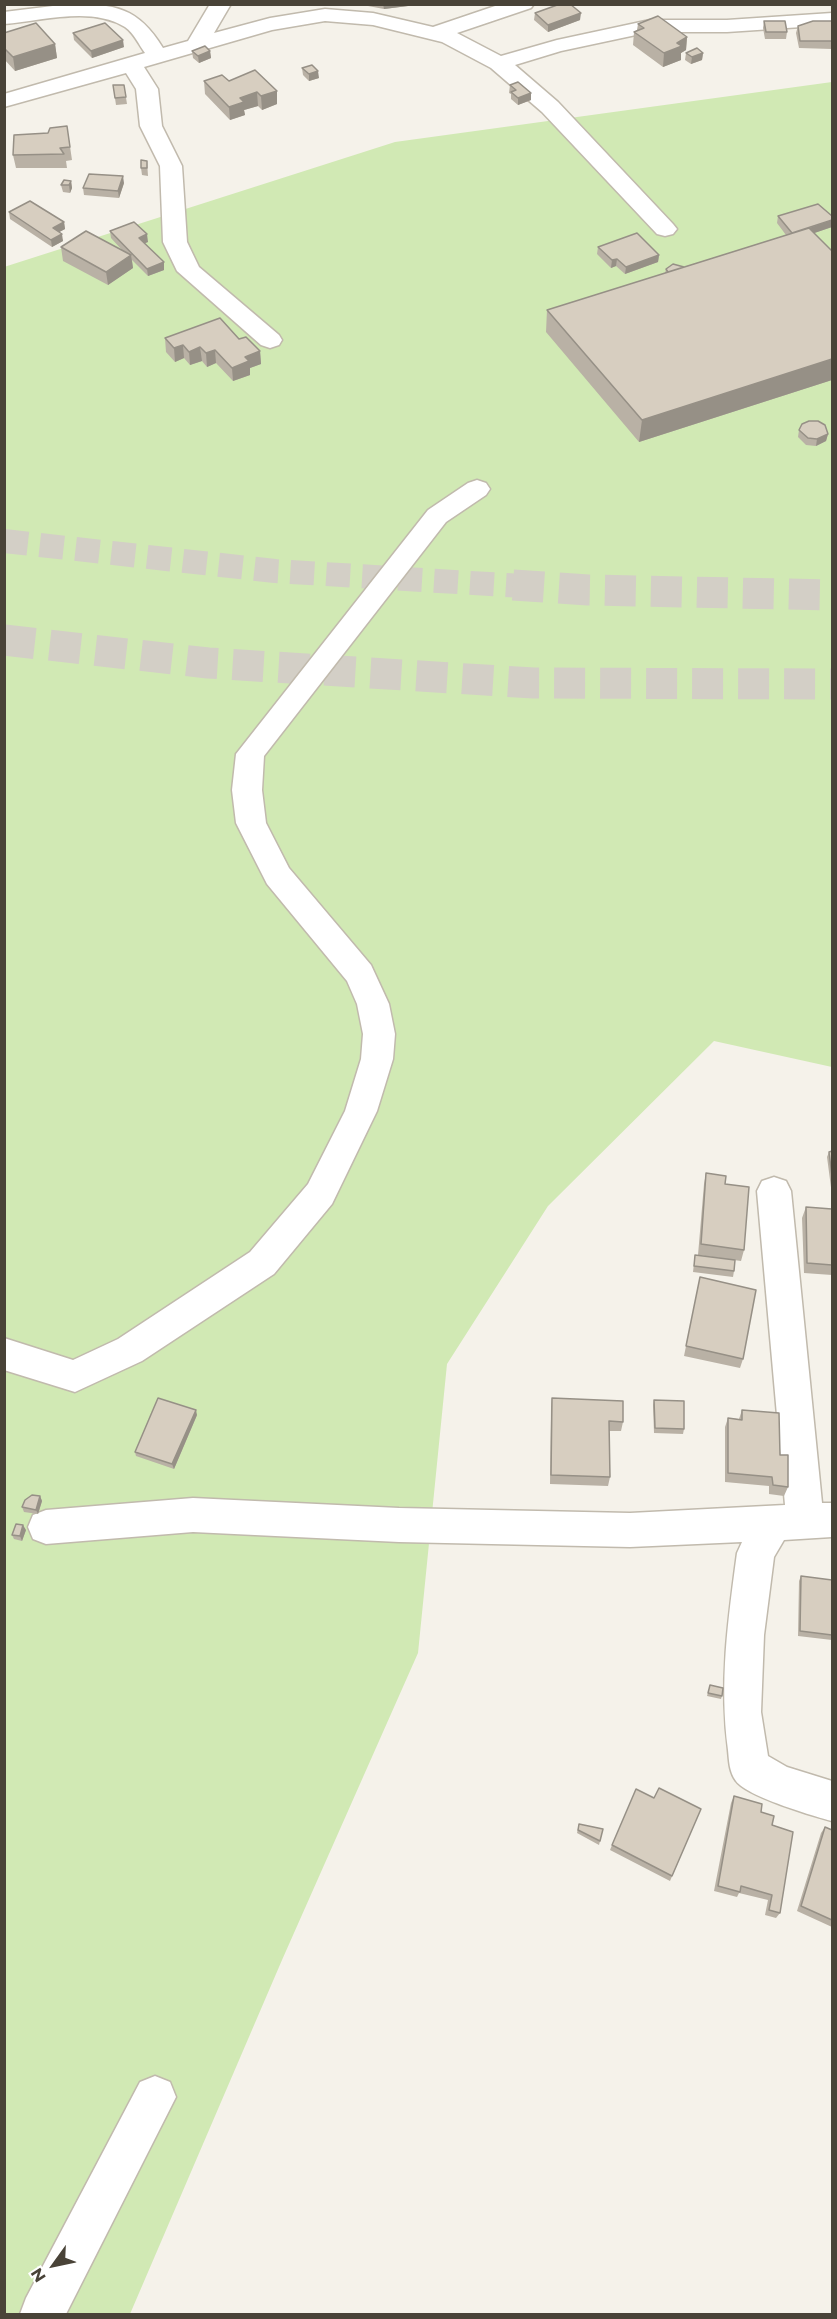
<!DOCTYPE html>
<html>
<head>
<meta charset="utf-8">
<style>
	body { margin:0 }
	#map { position:relative; width:837px; height:2319px; overflow:hidden; background:#f5f2ea; font-family:Montserrat,sans-serif }
	canvas { display:block }
	.frame { position:absolute; inset:0; border:6px solid #494338; pointer-events:none }
	.north { position:absolute; left:24px; top:2235px; width:60px; height:60px; -webkit-text-stroke:4px #fff; paint-order:stroke; rotate:237deg; font-size:16px; font-weight:700; line-height:24px; text-align:center; color:#494338 }
	.north::after { content:''; display:block; margin:auto; width:21px; height:27px; background:#494338; clip-path:polygon(50% 0,100% 100%,50% 72%,0 100%) }
</style>
</head>
<body>
<div id="map">
<canvas width="837" height="2319"></canvas>
<div class="frame"></div>
<div class="north">N</div>
</div>
<script>
const context = document.querySelector('canvas').getContext('2d');
context.lineJoin = 'round';
function fillPath(path, color) { context.fillStyle = color; context.fill(path, 'evenodd'); }
function trace(path, color, width, dash) { context.strokeStyle = color; context.lineWidth = width; context.lineCap = dash ? 'butt' : 'round'; context.setLineDash(dash || []); context.stroke(path); }
fillPath(new Path2D(`
	M832,82v985l-118,-26 -166,165 -101,158 -29,289 -136,307 -152,354h-125l-1,-2047 391,-125z`), '#d1e9b4');
trace(new Path2D(`
	M4,541l271,30 263,16`), '#d3cfc6', 24, [24, 12]);
trace(new Path2D(`
	M513,585l75,5 244,5
	M4,640l204,23 326,20 298,1`), '#d3cfc6', 31, [31, 15]);
const street = new Path2D(`
	M69,4c46,0 69,3 94,44l25,-7 22,-37h21l-17,29 56,-15 55,-9 48,4 60,14 68,-23h33l-3,4 -74,25 44,23 56,-16 93,-20h77l105,-7v12l-105,7h-77l-89,19 -46,14 43,37 115,122 4,5 -4,5 -8,2 -8,-2 -115,-122 -51,-44 -49,-26 -69,-17 -48,-4 -53,9 -128,37 14,22 4,37 20,40 5,76 12,25 80,68 3,5 -3,5 -9,3 -9,-3 -84,-74 -14,-29 -3,-76 -20,-40 -4,-37 -10,-16 -122,34v-13l141,-41c-6,-8 -11,-20 -20,-26 -34,-21 -83,-6 -121,-3v-12z
	M477,480l9,3 4,6 -4,6 -40,27 -182,234 -2,34 4,33 23,45 82,97 18,39 6,30 -2,25 -16,52 -45,93 -58,70 -132,87 -67,31 -71,-22v-32l69,22 45,-21 132,-87 58,-68 37,-73 16,-52 2,-25 -6,-30 -10,-23 -80,-97 -31,-61 -4,-33 4,-36 192,-244 40,-27z
	M774,1177l12,4 5,10 31,312h10v34l-48,3 -10,17 -10,78 -3,77 7,44 19,11 45,14v40c-19,-5 -86,-25 -96,-40 -7,-9 -7,-21 -8,-31 -9,-67 0,-131 9,-197l5,-11 -112,5 -231,-5 -206,-10 -147,12 -13,-5 -5,-12 5,-12 13,-5 147,-12 206,10 231,5 155,-8 -28,-314 5,-10z
	M155,2076l15,6 6,15 -110,217h-46l6,-16 114,-216z`);
trace(street, '#c1baad', 3);
fillPath(street, '#fff');
fillPath(new Path2D(`
	M368,4h40v2l-24,3 -16,-3z
	M535,13l45,7 -32,12 -14,-12z
	M764,21l23,11 -1,7h-21l-2,-11z
	M832,21v28l-33,-1 -3,-15 2,-7z
	M638,24l49,13 -1,13 -5,3v7l-18,7 -30,-22 1,-13 3,-2z
	M4,33l51,11 2,14 -42,13 -11,-12z
	M73,33l51,14 -32,11 -18,-18z
	M192,51h18l1,7 -12,5 -6,-5z
	M686,53h17l-1,7 -11,4 -6,-4z
	M302,68l17,10 -10,3 -6,-6z
	M204,81h25l48,10v13l-15,6 -4,-4 -14,4 1,5 -15,5 -25,-26z
	M113,85h11l3,19 -11,1z
	M510,85l21,15 -13,5 -7,-6v-5l-2,-1z
	M67,126l5,34 -6,1 1,7h-51l-3,-13 35,-22z
	M147,161l1,15 -6,-1 -1,-7z
	M71,181l1,7 -2,5 -7,-1 -2,-7z
	M124,183l-5,15 -35,-3 -1,-7z
	M9,212l55,10 1,7 -6,3 4,9 -11,6 -42,-28z
	M778,216l54,11 -18,6 18,18v129l-193,62 -93,-110 1,-22 118,-37 1,-4 18,-2 102,-32 -9,-12z
	M110,231l38,11 -3,1 19,27 -16,6 -16,-16 1,8 -25,17 -45,-24 -2,-14 61,3 -11,-12z
	M598,247l61,8 -1,7 -33,12 -9,-8 -5,2 -14,-14z
	M165,338l74,1 21,12 1,13 -11,4v7l-17,6 -17,-18 -9,4 -5,-6 -12,4 -6,-7 -9,4 -9,-10z
	M799,430l29,4 -2,7 -10,5 -10,-1 -8,-8z
	M832,1151v44l-5,-38 2,-5z
	M706,1173l19,11 19,66 -3,11 -43,-6 6,-71z
	M806,1207l26,2v66l-28,-2 -2,-55z
	M695,1255l39,16 -1,6 -40,-5z
	M698,1287l45,72 -3,9 -56,-12z
	M552,1398l71,24 -2,9h-12l1,46 -2,9 -58,-2 1,-76z
	M654,1400l30,29 -1,5 -29,-1 -1,-28z
	M742,1410l38,45 8,32 -4,9 -15,-2v-8l-44,-4v-55l3,-9 11,1z
	M197,1415l-23,54 -38,-13 -1,-4z
	M40,1496l2,5 -4,13 -14,-2 -2,-5z
	M26,1530l-4,11 -8,-2 -2,-4z
	M801,1576l31,4v60l-34,-4 1,-55z
	M710,1685l12,11 -1,3 -14,-3z
	M734,1796l27,16 11,13 8,88 -4,5 -11,-3 3,-15 -29,-7 -2,4 -23,-6 17,-88z
	M701,1809l-31,72 -60,-31 2,-5z
	M579,1824l24,5 -4,16 -22,-12z
	M825,1827l7,3v97l-35,-16 24,-78z`), '#b9b1a5');
fillPath(new Path2D(`
	M383,4h25v2l-24,3z
	M581,13l-1,7 -32,12v-7z
	M687,37l-1,13 -5,3v7l-18,7 1,-14 13,-10z
	M123,40l1,7 -32,11 -1,-7z
	M55,44l2,14 -42,13 -2,-14z
	M210,51l1,7 -12,5 -1,-7z
	M703,53l-1,7 -11,4 1,-7z
	M318,71l1,7 -10,3v-7z
	M277,91v13l-15,6 -1,-14z
	M257,92l1,14 -14,4 1,5 -15,5 -1,-13 11,-9z
	M531,93v7l-13,5v-7z
	M123,176l1,7 -5,15 -1,-7z
	M71,181l1,7 -2,5 -1,-8z
	M832,220v7l-41,14 1,-7z
	M64,222l1,7 -11,6 -1,-7z
	M62,234l1,7 -11,6 -1,-7z
	M147,234l1,8 -8,3 -1,-7z
	M131,255l2,13 -25,17 -2,-13z
	M659,255l-1,7 -33,12 1,-7z
	M617,259l-1,7 -5,2 1,-8z
	M164,262v8l-16,6 -1,-7z
	M183,345l1,13 -9,4 -1,-14z
	M200,347l2,14 -12,4 -1,-13z
	M215,350l1,13 -9,4 -1,-14z
	M260,351l1,13 -11,4v7l-17,6 -1,-13 13,-11z
	M832,359v21l-193,62 3,-22z
	M828,434l-2,7 -10,5 1,-7z
	M196,1410l1,5 -23,54 -2,-5z
	M40,1496l2,5 -4,13 -2,-4z
	M23,1525l3,5 -4,11 -2,-5z`), '#969086');
const building = new Path2D(`
	M560,4h10l11,9 -33,12 -13,-12z
	M658,16l29,21 -10,6 5,3 -18,7 -30,-21 10,-4 -6,-4z
	M764,21h21l2,11h-21z
	M813,21h19v20h-32l-2,-15z
	M36,23l19,21 -42,13 -9,-9v-15z
	M105,23l18,17 -32,11 -18,-18z
	M205,46l5,5 -12,5 -6,-5z
	M697,48l6,5 -11,4 -6,-4z
	M312,65l6,6 -9,3 -7,-6z
	M255,70l22,21 -16,5 -4,-4 -17,6 4,4 -15,5 -25,-26 18,-6 7,6z
	M518,82l13,11 -13,5 -7,-6 5,-2 -6,-5z
	M113,85h11l2,12 -11,1z
	M67,126l3,21 -10,1 4,6 -51,1 1,-20 34,-2 2,-5z
	M141,160l6,1v7h-6z
	M89,174l34,2 -5,15 -35,-3z
	M64,180l7,1 -2,4h-8z
	M30,201l34,21 -11,6 9,6 -11,6 -42,-28z
	M818,204l14,12v4l-40,13 -14,-17z
	M134,222l13,12 -8,4 25,24 -17,7 -37,-38z
	M809,228l23,23v108l-190,61 -95,-110z
	M86,231l45,24 -25,17 -45,-25z
	M637,233l22,22 -33,12 -9,-8 -5,1 -14,-13z
	M673,264l11,3 -16,5 -2,-3z
	M220,318l19,21 7,-2 14,14 -15,6 4,4 -17,7 -17,-18 -9,3 -6,-6 -11,5 -6,-7 -9,3 -9,-10z
	M809,421h9l7,4 3,9 -11,5 -9,-1 -9,-8 3,-6z
	M832,1151v25l-3,-24z
	M706,1173l20,3 -1,8 24,3 -5,63 -43,-6z
	M806,1207l26,2v56l-25,-2z
	M695,1255l40,5 -1,11 -40,-5z
	M700,1277l56,13 -13,69 -57,-13z
	M158,1398l38,12 -24,54 -37,-12z
	M552,1398l71,3v21l-14,-1 1,56 -59,-2z
	M654,1400l30,1v28l-29,-1z
	M742,1410l37,3 1,42h8v32l-15,-2 -1,-8 -44,-4v-55l14,2z
	M32,1495l8,1 -4,14 -14,-3 3,-7z
	M16,1524l7,1 -3,11 -8,-1z
	M801,1576l31,4v55l-32,-4z
	M710,1685l13,3 -1,8 -14,-3z
	M659,1788l42,21 -29,67 -60,-31 24,-56 18,9z
	M734,1796l28,8 -1,8 13,4 -2,9 21,7 -13,81 -11,-3 3,-15 -31,-9 -1,6 -22,-6z
	M579,1824l24,5 -3,12 -22,-11z
	M825,1827l7,3v90l-31,-14z`);
fillPath(building, '#d7cec0');
trace(building, '#969086', 1.5);
</script>
</body>
</html>
